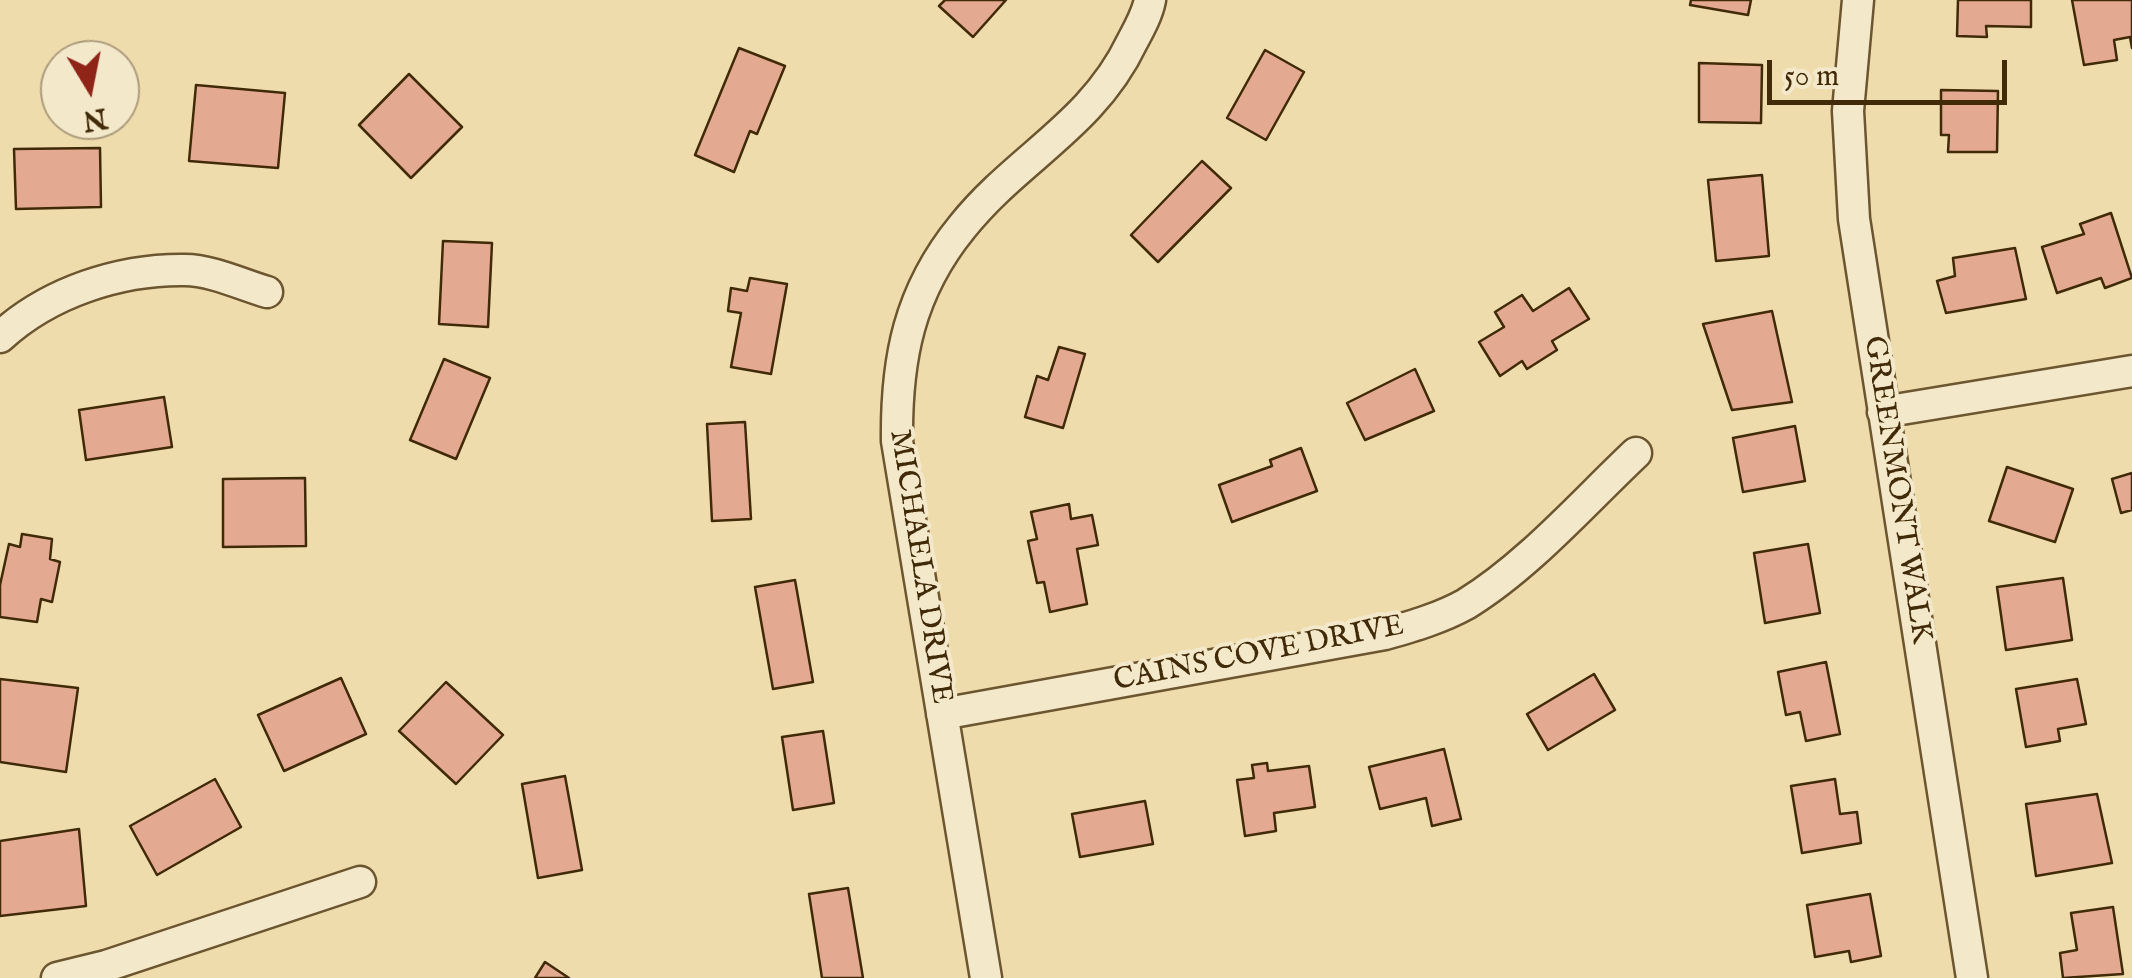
<!DOCTYPE html>
<html>
<head>
<meta charset="utf-8">
<style>
	body { margin:0 }
	#map { position:relative; width:2132px; height:978px; overflow:hidden; background:#eedcad; font-family:"IM FELL English",serif }
	canvas { display:block }
	.north { position:absolute; left:40px; top:40px; width:100px; height:100px; box-sizing:border-box; background:#f4e8ca; border:2px solid #ac9c7c; border-radius:50%; rotate:170deg; font-size:28px; font-weight:700; line-height:40px; text-align:center; color:#412a07 }
	.north::after { content:''; display:block; margin:auto; width:35px; height:45px; background:#8f2418; clip-path:polygon(50% 0,100% 100%,50% 72%,0 100%) }
	.scale { position:absolute; left:1767px; top:60px; width:240px; height:45px; box-sizing:border-box; border:5px solid #412a07; border-top:0; padding-left:12px; font-size:30px; line-height:35px; white-space:nowrap; color:#412a07; -webkit-text-stroke:8px #f4e8ca; paint-order:stroke }
</style>
</head>
<body>
<div id="map">
<canvas width="2132" height="978"></canvas>
<div class="north">N</div>
<div class="scale">50 m</div>
</div>
<script>
const context = document.querySelector('canvas').getContext('2d');
context.lineJoin = 'round';
function fillPath(path, color) { context.fillStyle = color; context.fill(path, 'evenodd'); }
function trace(path, color, width, dash) { context.strokeStyle = color; context.lineWidth = width; context.lineCap = dash ? 'butt' : 'round'; context.setLineDash(dash || []); context.stroke(path); }
function label(font, color, halo, rows, align = 'center') {
  context.font = font + ' "IM FELL English",serif'; context.lineWidth = 8; context.setLineDash([]); context.textBaseline = 'middle'; context.strokeStyle = halo; context.fillStyle = color; for (const [text, x, y, turn = 0] of rows) {
    context.save(); context.translate(x, y); context.rotate((+turn || 0) * Math.PI / 180); context.textAlign = isNaN(turn) ? turn : align; if (halo) context.strokeText(text, 0, 0); context.fillText(text, 0, 0); context.restore();
  }
}
const building = new Path2D(`
	M945,0h61l-33,37 -34,-31z
	M1691,0h60l-3,15 -58,-10z
	M1958,0h73v27l-45,-1 1,11 -30,-1z
	M2072,0h60v48l-2,-11 -16,3 3,20 -33,5z
	M739,48l46,18 -28,68 -7,-3 -16,41 -39,-17z
	M1265,50l39,22 -38,68 -39,-22z
	M1699,63l63,2 -1,58 -62,-1z
	M409,74l53,53 -51,51 -52,-53z
	M196,85l89,8 -7,75 -89,-7z
	M1941,90l57,1 -1,61h-49l1,-17h-8z
	M100,148l1,59 -85,2 -2,-60z
	M1202,161l29,27 -73,74 -27,-27z
	M1762,175l7,81 -53,5 -8,-81z
	M2111,213l21,65 -27,10 -4,-10 -44,15 -15,-46 42,-13 -4,-10z
	M443,241l49,2 -4,84 -49,-3z
	M2015,248l11,51 -80,14 -9,-32 18,-5 -2,-18z
	M750,278l37,6 -16,90 -40,-7 10,-54 -13,-2 3,-23 16,3z
	M1569,288l20,31 -37,22 5,9 -30,19 -5,-8 -22,15 -21,-34 25,-15 -9,-15 27,-17 11,16z
	M1772,311l20,91 -60,8 -29,-86z
	M1059,347l26,7 -22,74 -38,-11 12,-41 11,4z
	M444,359l46,19 -34,81 -46,-19z
	M1415,369l19,42 -69,29 -18,-37z
	M164,397l8,50 -86,13 -7,-50z
	M745,422l6,97 -39,2 -5,-97z
	M1795,426l10,55 -62,11 -10,-54z
	M1301,448l16,43 -85,31 -13,-37 53,-19 -2,-6z
	M2007,467l66,22 -18,53 -66,-21z
	M2132,473v37l-11,3 -9,-34z
	M305,478l1,68 -83,1v-68z
	M1069,504l2,15 21,-4 6,30 -21,4 10,55 -37,8 -6,-30 -7,1 -9,-42 9,-2 -6,-27z
	M22,534l30,5 -2,20 10,3 -8,40 -11,-3 -4,23 -37,-5v-32l9,-41 11,3z
	M1808,544l12,69 -55,10 -11,-70z
	M2063,578l9,62 -66,10 -9,-63z
	M795,580l18,102 -40,7 -18,-102z
	M1826,662l14,72 -34,7 -6,-29 -14,3 -8,-43z
	M1594,674l21,36 -67,40 -21,-36z
	M341,678l25,56 -82,37 -26,-56z
	M0,679l78,9 -12,84 -66,-10z
	M2077,679l9,45 -28,5 2,12 -34,6 -10,-58z
	M446,682l57,53 -47,49 -57,-53z
	M823,731l11,72 -41,7 -11,-73z
	M1444,749l17,70 -29,7 -6,-28 -46,11 -11,-42z
	M1267,763l1,8 41,-5 6,41 -41,6 2,18 -31,5 -8,-56 17,-2 -2,-13z
	M565,776l17,94 -44,8 -16,-94z
	M215,779l26,48 -84,48 -27,-49z
	M1835,779l5,35 17,-2 4,31 -59,10 -11,-67z
	M2097,794l15,69 -76,13 -10,-72z
	M1145,801l8,43 -73,13 -8,-43z
	M79,829l7,77 -86,10v-75z
	M848,888l15,90h-41l-13,-84z
	M1870,894l11,62 -30,6 -2,-11 -34,6 -8,-52z
	M2113,907l10,67 -60,4 -3,-25 17,-3 -6,-37z
	M545,962l24,16h-34z`);
fillPath(building, '#e4a991');
trace(building, '#412a07', 2.5);
const street = new Path2D(`
	M1858,0l-10,111 6,108 118,759
	M0,337c49,-45 120,-68 185,-67 26,0 58,15 82,22
	M1883,412l249,-41
	M942,714l443,-80c28,-8 56,-16 81,-30 62,-38 117,-101 170,-151
	M57,978l49,-12 254,-84
	M986,978l-89,-537c-1,-82 12,-149 65,-214 55,-69 130,-101 170,-185 7,-13 15,-27 18,-42`);
trace(street, '#6c5630', 35);
trace(street, '#f4e8ca', 30);
label('30px', '#412a07', '#f4e8ca', [
	["GREENMONT WALK",1896,490,81],
	["MICHAELA DRIVE",919,567,81],
	["CAINS COVE DRIVE",1259,655,-11]
]);
</script>
</body>
</html>
